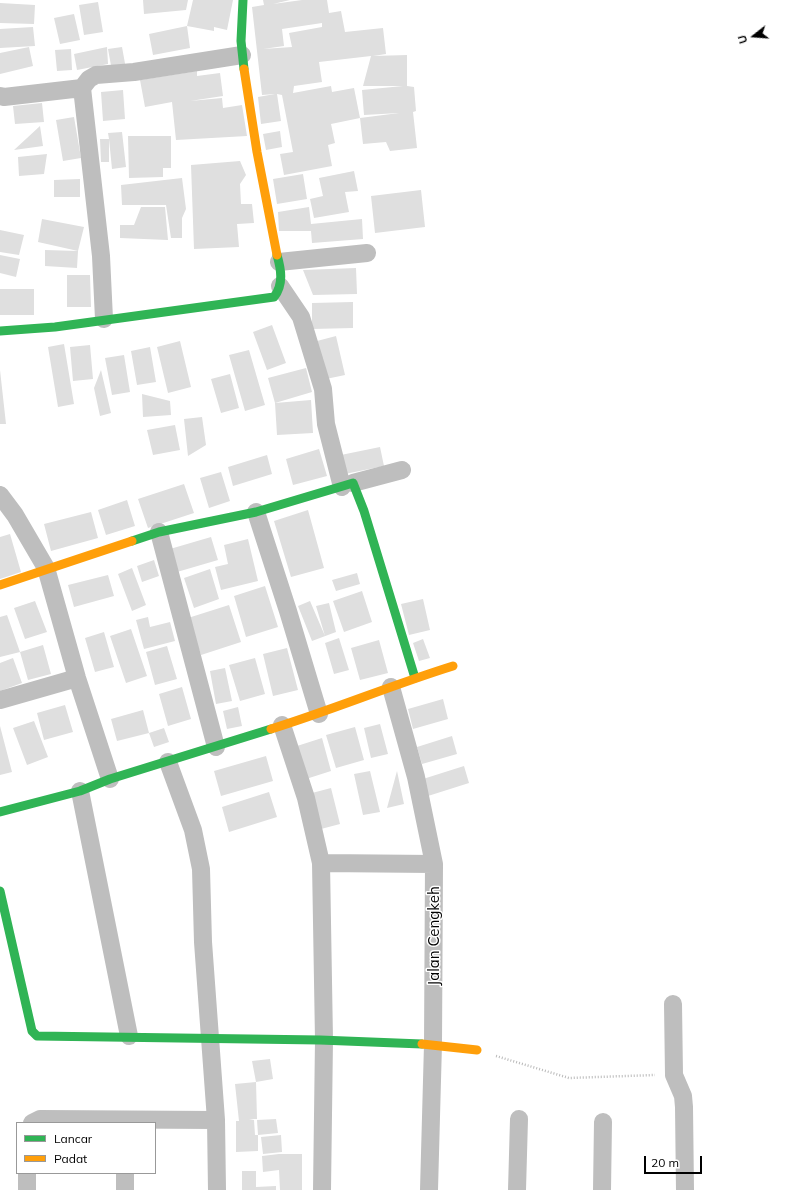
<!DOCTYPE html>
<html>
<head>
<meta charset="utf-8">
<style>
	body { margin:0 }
	#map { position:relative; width:790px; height:1190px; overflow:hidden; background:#fff; font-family:Mulish,sans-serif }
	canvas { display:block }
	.legend { position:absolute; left:16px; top:1122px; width:140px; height:52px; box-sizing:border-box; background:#fff; border:1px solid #999; margin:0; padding:5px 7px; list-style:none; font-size:12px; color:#000 }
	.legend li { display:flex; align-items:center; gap:8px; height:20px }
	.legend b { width:20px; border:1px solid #999 }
	.north { position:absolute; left:734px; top:16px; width:40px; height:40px; -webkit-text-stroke:3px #fff; paint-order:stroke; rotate:253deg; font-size:11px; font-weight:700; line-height:16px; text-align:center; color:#000 }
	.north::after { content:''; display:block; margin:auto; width:14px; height:18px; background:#000; clip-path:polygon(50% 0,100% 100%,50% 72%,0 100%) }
	.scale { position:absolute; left:644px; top:1156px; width:58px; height:18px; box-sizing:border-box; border:2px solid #000; border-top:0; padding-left:5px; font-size:12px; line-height:14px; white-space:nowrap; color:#000; -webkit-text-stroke:3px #fff; paint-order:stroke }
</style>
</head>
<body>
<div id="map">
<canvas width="790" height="1190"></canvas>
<ul class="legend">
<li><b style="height:5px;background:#30b455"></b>Lancar</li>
<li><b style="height:5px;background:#ff9f0a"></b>Padat</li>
</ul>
<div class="north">U</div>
<div class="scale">20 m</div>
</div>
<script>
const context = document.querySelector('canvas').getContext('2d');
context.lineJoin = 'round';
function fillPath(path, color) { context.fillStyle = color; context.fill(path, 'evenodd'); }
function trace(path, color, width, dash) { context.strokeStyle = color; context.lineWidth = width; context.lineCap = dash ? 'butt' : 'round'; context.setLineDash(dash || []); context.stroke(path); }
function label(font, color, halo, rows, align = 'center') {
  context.font = font + ' Mulish,sans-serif'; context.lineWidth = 3; context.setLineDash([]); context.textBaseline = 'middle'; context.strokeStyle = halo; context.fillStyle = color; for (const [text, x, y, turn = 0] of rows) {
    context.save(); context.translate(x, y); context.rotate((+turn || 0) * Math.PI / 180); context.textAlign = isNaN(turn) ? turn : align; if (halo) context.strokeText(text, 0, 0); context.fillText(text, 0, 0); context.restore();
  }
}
fillPath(new Path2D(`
	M143,0h45l-2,10 -42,4z
	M193,0h40l-6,30 -13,-3v4l-27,-5z
	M263,0h27l-17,4 29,-4h25l2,13 12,-2 4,21 38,-4 3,26 -13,2 34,-1v31l7,1 2,24 -3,1 4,36 -27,3 -4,-9 -23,2 -3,-26 39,-5 -35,2 -2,-25 41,-4h-40l8,-30 -52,6 3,20 -28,4 -1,7 38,-7 1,6 22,-4 6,30 -29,6 4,19 -7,2 4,21 -48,9 -4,-21 13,-2 -11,-57 -5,-1 4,27 -20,3 -3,-27 17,-3 -13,1 -10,-88 12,-2zM322,23v4l-33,6 3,14 -29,2 21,-3 -2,-17z
	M98,2l5,30 -19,3 -5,-30z
	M0,3l35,2 -1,19 -34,-1z
	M74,14l6,26 -20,4 -6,-26z
	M187,26l3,22 -37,7 -4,-21z
	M33,27l2,19 -35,2v-19z
	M29,47l4,19 -33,8v-21z
	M107,47l1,17 -31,6 -3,-16z
	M122,47l4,22 -14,2 -4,-22z
	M71,49l1,21 -15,1 -2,-21z
	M197,71v5l23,-3 3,23 -33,5 32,-3 1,10 19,-3 5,31 -71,4 -4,-38 -27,5 -5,-27z
	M123,90l2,29 -22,2 -2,-29z
	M42,103l2,19 -29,2 -2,-18z
	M74,117l7,41 -18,3 -7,-41z
	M40,126l3,20 -29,4z
	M280,131l2,16 -16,3 -3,-16z
	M122,132l4,35 -14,2 -3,-30v23h-8l-1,-23h9l-1,-6z
	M128,136h43v32h-8v9l-34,1z
	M47,154l-3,20 -25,2 -1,-19z
	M240,161l6,14 -6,9 1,20h11l2,19 -17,1 2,23 -45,2 -3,-84z
	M354,171l4,20 -13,1 4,20 -35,6 -4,-19 13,-3 -4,-18z
	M303,174l4,25 -30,5 -4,-25z
	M182,178l4,31 -4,9v20h-11l-5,-33h-44l-1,-20z
	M80,179v18h-26v-17z
	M421,190l4,37 -50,6 -4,-37z
	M141,207h24l3,33 -48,-2v-13h14z
	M309,207l2,17 51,-5 1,20 -51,4 -1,-12h-32l-1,-19z
	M42,219l42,8 -6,24 -1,17 -32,-2v-16l33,1 -40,-9z
	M0,230l24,5 -5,20 -19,-3z
	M0,255l20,4 -4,18 -16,-4z
	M356,268l1,26 -44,1 -10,-25z
	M67,275h23l1,32h-24z
	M0,289h34v26h-34z
	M353,302v26l-41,1v-26z
	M272,325l14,38 -19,7 -14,-38z
	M336,336l9,39 -19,4 -9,-38z
	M180,341l11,46 -23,6 -11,-46z
	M64,344l10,60 -16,3 -10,-60z
	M90,345l3,34 -20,2 -3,-34z
	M150,347l6,35 -19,3 -6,-34z
	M249,350l16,55 -20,6 -16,-56z
	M124,355l6,37 -18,3 -7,-37z
	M306,368l6,24 -37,11 -7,-25z
	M0,370l6,54h-6z
	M101,370l10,43 -11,3 -6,-28z
	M230,374l9,34 -18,5 -10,-34z
	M142,394l28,7 1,14 -28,2z
	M311,400l2,33 -36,2 -2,-32z
	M202,417l4,28 -18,11 -4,-37z
	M175,425l5,25 -27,5 -6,-25z
	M380,447l4,19 -44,9 -4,-19z
	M319,449l8,27 -34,9 -7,-26z
	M267,455l5,19 -39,12 -5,-19z
	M221,472l9,29 -21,7 -9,-30z
	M184,484l10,29 -46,15 -10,-29z
	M127,500l8,26 -29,9 -8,-25z
	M308,510l16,58 -33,9 -17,-56z
	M91,512l7,26 -47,13 -7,-27z
	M10,534l11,38 -21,7v-42z
	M211,537l7,23 -41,12 -7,-23z
	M248,539l10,42 -37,9 -6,-23 13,-3 -4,-19z
	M154,560l5,16 -17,6 -5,-16z
	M132,568l14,37 -14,6 -14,-37z
	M210,569l9,30 -25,9 -10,-30z
	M357,573l3,11 -24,7 -4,-11z
	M108,575l6,21 -40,11 -6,-22z
	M265,586l13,41 -32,10 -12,-41z
	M362,591l10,31 -28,10 -11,-31z
	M423,599l7,31 -21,5 -8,-31z
	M35,601l12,31 -22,7 -11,-31z
	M310,601l15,35 -9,-30 13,-3 7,29 -24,9 -14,-35z
	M229,605l12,37 -40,13 -13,-37z
	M7,615l13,37 -20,5v-40z
	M148,617l2,10 20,-5 5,19 -31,8 -8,-29z
	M131,629l16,47 -21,7 -16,-47z
	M104,632l10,35 -19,5 -10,-34z
	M339,638l10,32 -15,4 -9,-31z
	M423,639l7,19 -11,3 -6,-18z
	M379,640l9,33 -28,7 -9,-32z
	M43,645l8,29 -23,6 -8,-28z
	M167,646l10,33 -22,6 -9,-33z
	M287,648l11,42 -25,6 -10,-42z
	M13,658l9,25 -22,8v-28z
	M255,658l10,36 -25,7 -11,-36z
	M225,668l7,33 -16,3 -6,-33z
	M182,687l9,32 -23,7 -9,-32z
	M443,699l5,20 -35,10 -5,-20z
	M65,705l8,27 -29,8 -7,-27z
	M238,707l4,19 -15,3 -4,-18z
	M143,710l6,23 -32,8 -6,-22z
	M34,721l14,36 -21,8 -14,-37z
	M380,724l8,30 -17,4 -7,-30z
	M0,726l12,46 -12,3z
	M355,727l9,33 -28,8 -10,-33z
	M164,728l5,14 -15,5 -5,-14z
	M452,736l5,18 -35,10 -5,-17z
	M322,738l9,33 -25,8 -9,-33z
	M266,756l7,25 -52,15 -7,-25z
	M464,766l5,17 -41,13 -5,-17z
	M370,771l10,41 -17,3 -9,-41z
	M397,771l7,33 -17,4z
	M331,788l9,36 -19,5 -9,-36z
	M269,792l8,25 -48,15 -7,-25z
	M270,1059l3,20 -17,3 -4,-21z
	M256,1082l1,37h-8l5,1 1,15h3l-1,-15 19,-1 2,14 -20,2v16l-22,1v-31h3l-4,-37z
	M281,1135l1,17 -19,2 -2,-17z
	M279,1154h23v36h-22l-1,-20 -16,2 -1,-16z
	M242,1171h14v16l20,-1v4h-34z`), '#dfdfdf');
trace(new Path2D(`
	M496,1056l73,22 86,-3`), '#b9b9b9', 2.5, [1, 2]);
trace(new Path2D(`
	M82,88l19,168 3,63
	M0,96l4,1 78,-9 7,-9 7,-4 38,-3 108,-17
	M279,262l88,-9
	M280,286l21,31 22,72 3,35 16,63
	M353,483l49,-13
	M0,495l15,20 31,53 31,110 33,101
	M256,512l32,99 31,103
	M159,532l57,215
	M391,687l25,90 18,87 -1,180 -4,146
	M0,700l77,-22
	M282,725l24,73 15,65 3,177 -2,150
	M168,762l25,68 8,39 2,73 13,178 1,70
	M80,791l49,245
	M321,863l113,1
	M673,1004l1,71 9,21 1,11 1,83
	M32,1123l8,-4 176,1
	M27,1173v17
	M125,1190v-17
	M517,1190l2,-71
	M602,1190l1,-68`), '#bebebe', 18);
trace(new Path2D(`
	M243,0l-2,41 3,28
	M0,331l55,-4 219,-30c10,-13 7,-28 3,-42
	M132,541l27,-9 97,-20 97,-29 11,28 51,167
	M0,812l80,-21 30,-12 161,-50
	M0,891l32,140 5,5 283,4 102,4`), '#30b455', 9);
trace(new Path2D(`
	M244,69l13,83 20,103
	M0,585l132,-44
	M271,729c61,-19 121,-44 182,-63
	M422,1044l55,6`), '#ff9f0a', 9);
label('15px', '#000', '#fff', [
	["Jalan Cengkeh",434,936,-90]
]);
</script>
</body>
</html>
